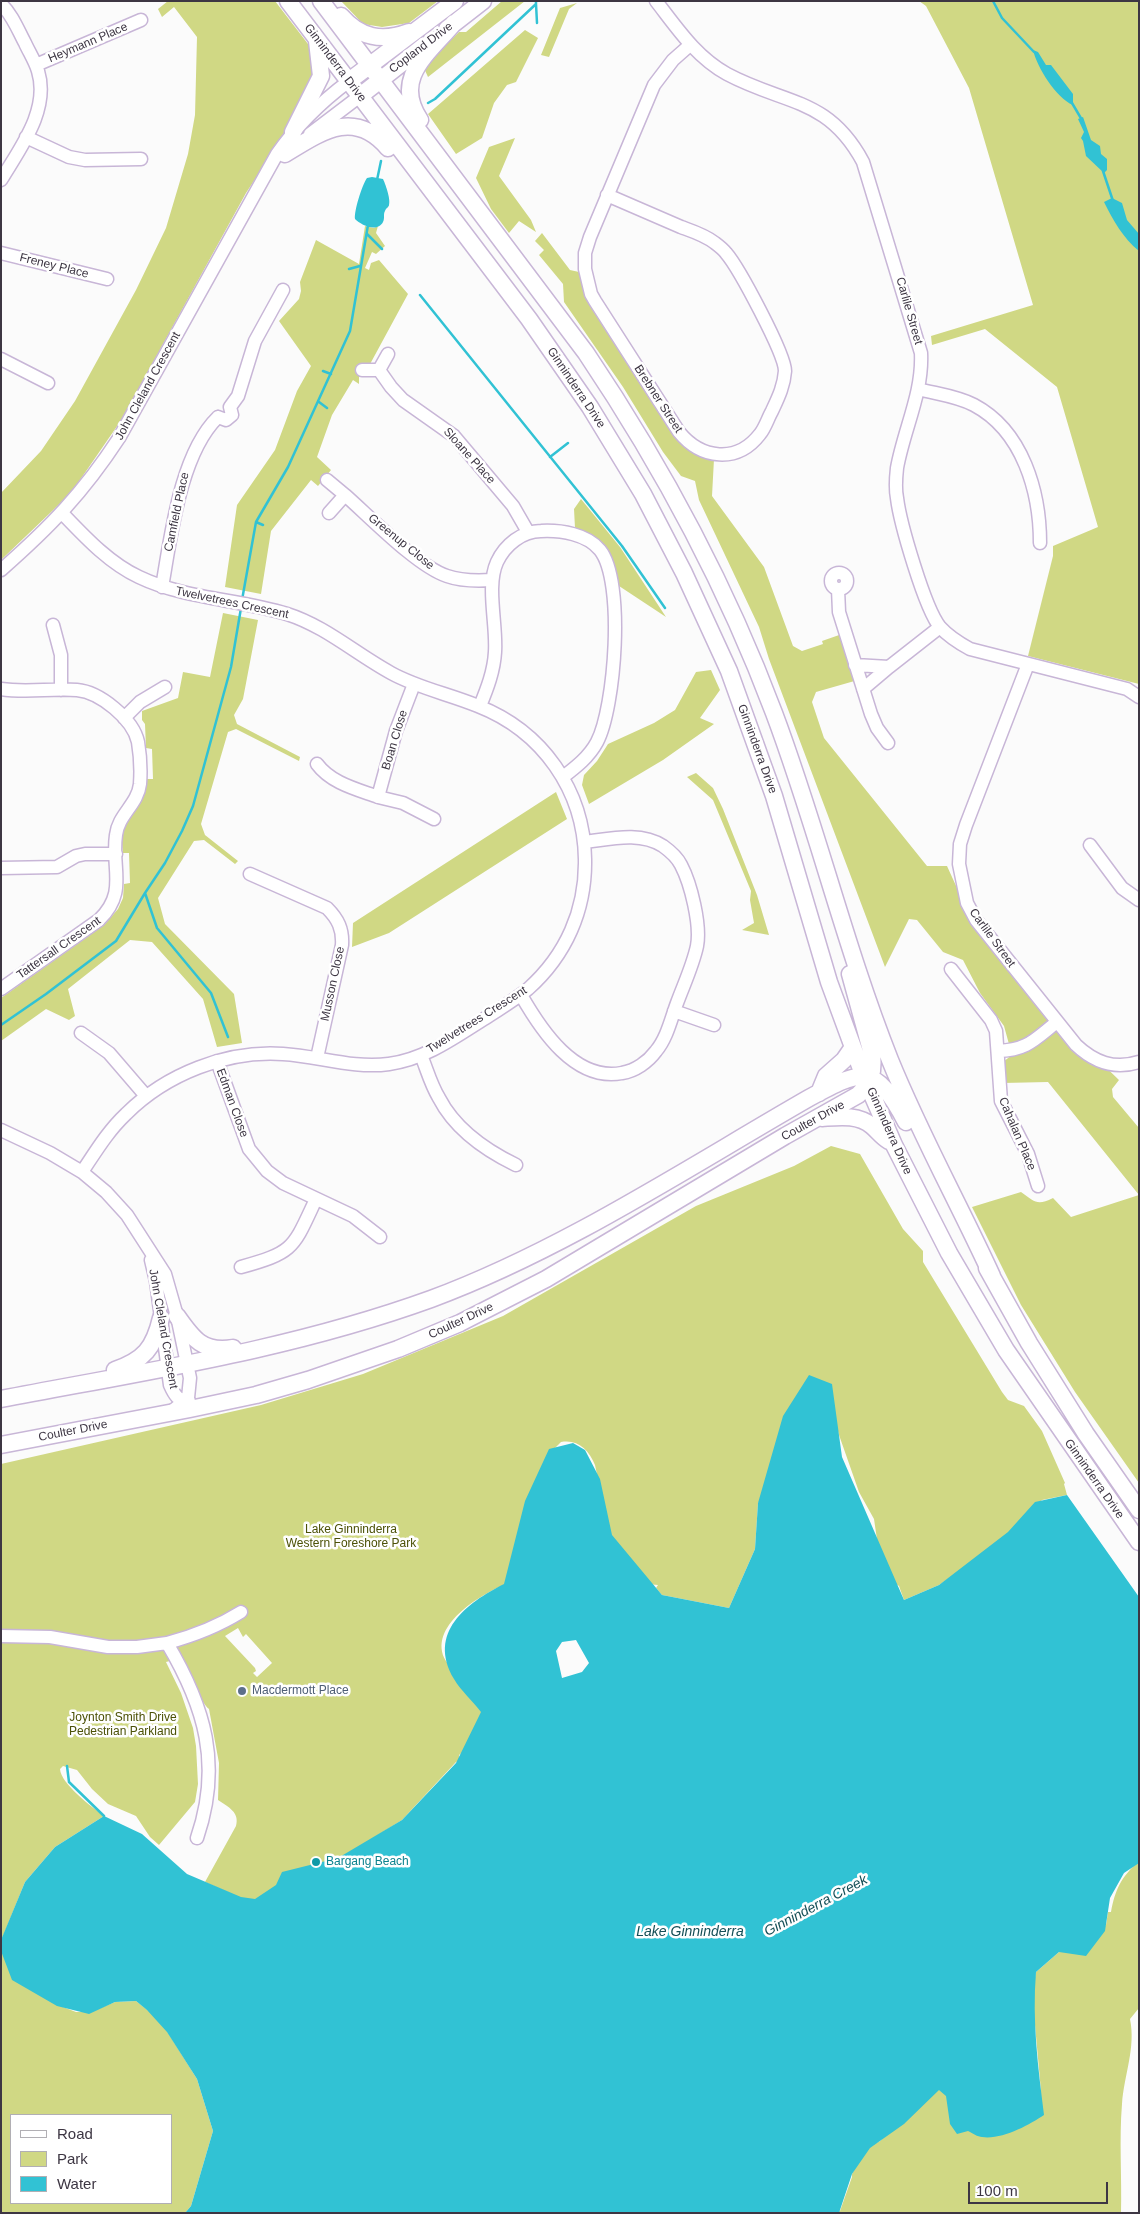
<!DOCTYPE html>
<html>
<head>
<meta charset="utf-8">
<style>
	body { margin:0 }
	#map { position:relative; width:1140px; height:2214px; overflow:hidden; background:#fbfbfb; font-family:Helvetica,sans-serif }
	canvas { display:block }
	.frame { position:absolute; inset:0; border:2px solid #3d3643; pointer-events:none }
	.legend { position:absolute; left:10px; top:2114px; width:162px; height:90px; box-sizing:border-box; background:#fff; border:1px solid #b1afb4; margin:0; padding:6px 9px; list-style:none; font-size:15px; color:#3d3643 }
	.legend li { display:flex; align-items:center; gap:10px; height:25px }
	.legend b { width:25px; border:1px solid #b1afb4 }
	.scale { position:absolute; left:968px; top:2182px; width:140px; height:22px; box-sizing:border-box; border:2px solid #3d3643; border-top:0; padding-left:6px; font-size:15px; line-height:18px; white-space:nowrap; color:#3d3643; -webkit-text-stroke:4px #fff; paint-order:stroke }
</style>
</head>
<body>
<div id="map">
<canvas width="1140" height="2214"></canvas>
<div class="frame"></div>
<ul class="legend">
<li><b style="height:6px;background:#fff"></b>Road</li>
<li><b style="height:14px;background:#d0d884"></b>Park</li>
<li><b style="height:14px;background:#31c2d4"></b>Water</li>
</ul>
<div class="scale">100 m</div>
</div>
<script>
const context = document.querySelector('canvas').getContext('2d');
context.lineJoin = 'round';
function fillPath(path, color) { context.fillStyle = color; context.fill(path, 'evenodd'); }
function trace(path, color, width, dash) { context.strokeStyle = color; context.lineWidth = width; context.lineCap = dash ? 'butt' : 'round'; context.setLineDash(dash || []); context.stroke(path); }
function label(font, color, halo, rows, align = 'center') {
  context.font = font + ' Helvetica,sans-serif'; context.lineWidth = 5; context.setLineDash([]); context.textBaseline = 'middle'; context.strokeStyle = halo; context.fillStyle = color; for (const [text, x, y, turn = 0] of rows) {
    context.save(); context.translate(x, y); context.rotate((+turn || 0) * Math.PI / 180); context.textAlign = isNaN(turn) ? turn : align; if (halo) context.strokeText(text, 0, 0); context.fillText(text, 0, 0); context.restore();
  }
}
fillPath(new Path2D(`
	M168,1h107l33,43 10,23 -13,36 -59,90 -124,226 -51,74 -70,67v-67l40,-42 34,-50 61,-111 30,-62 22,-74 7,-39 2,-78 -23,-30 -12,10 -4,-8z
	M341,1h97l-29,22 -27,4 -19,-3z
	M502,1h23l-97,76 -5,-11 36,-34h7z
	M919,1h220v683l-111,-28 25,-100v-10l45,-19 -41,-140 -72,-58 -53,16 -1,-9 102,-31 -64,-217 -43,-82z
	M577,3l-8,6 -20,48 -8,-2 19,-47z
	M525,30l13,8 -22,44 -9,3 -13,18 -12,35 -26,16 -28,-40z
	M515,138l-16,38 32,44 5,12 -17,-11 -10,12 -18,-24 -15,-31 13,-31z
	M365,226l9,2 4,-2 -2,7 9,13 -9,8 -4,-2 -7,16 4,2 2,-7 8,-3 29,34 -39,72 -10,3v15l-6,-4 -21,35 -15,42 14,13 -13,16 -7,-6 -40,51 -10,63 -36,-7 12,-82 38,-55 22,-59 14,-25 -32,-45 20,-22 2,-8 -1,-9 16,-42 43,24z
	M542,233l28,37 9,2 7,21 96,150 15,12 17,4 -2,37 52,71 29,79 9,5 21,-7 -1,-3 20,-7 16,46 -42,12 -4,10 12,36 103,128h20l15,33 63,90 94,91 -7,9 1,8 26,31v67l-91,-113 -45,1v-21l9,-7 -8,-29 -24,-33 -17,-33 -20,-8 -26,-32 -8,-1 -24,48 -116,-308 -10,-32 -60,-127 -4,-19 -14,-5 -18,-24 -40,-65 -59,-85 -1,-18 -24,-29 5,-5 -9,-9z
	M581,499l39,48 46,70 -50,-33 -4,-25 -15,-19 -22,-12 -1,-19z
	M223,613l35,7 -15,79 -9,16 3,9 63,33 -1,4 -63,-32 -8,3 -27,92 4,11 33,26 -3,3 -31,-24 -10,1 -36,57 7,26 69,70 8,49 -25,4 -14,-48 -51,-57 -22,-2 -62,49 7,27 -6,4 -23,-11 -45,32v-43l103,-73 14,-16 5,-11 1,-14 6,-1 -1,-30h-6c-1,-8 -2,-16 1,-24 7,-21 20,-22 23,-50h6l-1,-30 -6,-1 -1,-24 -3,-4v-9l36,-13 5,-26 27,5z
	M711,670l9,20 -20,28 14,6 -51,36 -74,44 -7,-19 2,-10 13,-14 11,-17 46,-21 21,-13 21,-38z
	M696,773l17,15 10,21 34,86 12,40 -27,-5 12,-7 -4,-23 1,-9 -38,-91 -26,-23z
	M556,792l11,27 -178,114 -37,14 1,-24z
	M831,1146l29,8 43,75 20,22v11l79,130 6,8 16,6 18,25 23,52 -1,1 3,11 -25,5 -39,41 -64,44 -35,15 -5,-14 -3,-2 -17,-31 -5,-34 -15,-27 -20,-57 -7,-28 -74,96 -3,46 -26,59 -67,-13 -6,-7 2,-3 -11,-1 -34,-33 -18,-86c-6,-15 -17,-26 -34,-23l-7,7 -48,135c-25,10 -80,43 -60,77 8,13 32,28 44,38l-25,51 -6,5v4l3,1 -6,2 -54,58 -61,38 -89,45 -47,-21 31,-56c4,-14 -8,-19 -18,-26l1,-37 -10,-54c-9,-7 -21,-39 -28,-51l-15,4 15,31 12,35 3,18 2,38 -3,18 -36,43 -9,-8 -14,-21 -28,-12 -16,-15 -15,-19 -14,-4 -3,3c1,15 32,38 44,47l-49,31 -30,35 -24,59 62,66 13,5h15l24,-10 21,-1 24,19 37,59 16,52 -22,75 -6,7h-184v-749l260,-59 102,-31 140,-58 193,-110 98,-40zM238,1628l5,9 3,-3 26,29 -15,14 -4,-4 3,-2 -1,-3 -30,-32zM11,2115h160v88h-160z
	M1021,1192c14,10 16,14 32,6l18,19 68,-22v288l-64,-91 -54,-87 -49,-98z
	M1139,1861v147l-9,11c6,29 -6,56 -8,85 -3,36 0,72 -1,109h-311l30,-2 12,-34v-3l3,-6 2,-15 23,-12 56,-51 105,1 -7,-77 -6,-1 8,-41 23,-20 47,-27 2,-13h3c4,-22 10,-35 28,-51z`), '#d0d884');
fillPath(new Path2D(`
	M1033,50l5,2 8,13h5l22,29v11c-17,-7 -36,-38 -40,-55z
	M1083,117l8,23 9,6 1,8 6,5v11l-3,3 -18,-17 -3,-15 -2,-3 3,-6 -6,-13z
	M372,177l11,2c2,4 8,20 6,26 0,2 -3,3 -4,6 -2,3 0,7 -2,11 -6,11 -22,3 -28,-3 -1,-8 7,-34 12,-41z
	M1112,198l10,5 5,17 12,14v17c-16,-13 -26,-31 -35,-49z
	M809,1375l23,9 10,73 62,143 35,-15 69,-53 27,-30 32,-7 72,102v266l-15,10 -14,25 -5,33 -19,25 -27,-4 -23,20c-4,49 2,94 8,143 -15,10 -42,25 -62,22 -4,0 -10,-4 -14,-6l-11,3 -7,-10 -4,-28 -7,-6 -35,34 -34,24 -18,26 -13,39h-654l6,-7 22,-75 -16,-52 -30,-47 -20,-22 -11,-9 -21,1 -26,12 -32,-8 -45,-26 -11,-29v-11l24,-58 30,-35 49,-31 38,18 45,40 54,23 14,2 21,-14 6,-13 56,-14 64,-38 54,-57 25,-51c-8,-11 -20,-21 -27,-33 -27,-46 12,-76 50,-95l21,-83 24,-52 24,-6 12,7 15,29 12,56 50,60 67,13 26,-59 3,-46 25,-87zM576,1640l13,23 -7,9 -20,6 -6,-27 6,-9z`), '#31c2d4');
trace(new Path2D(`
	M993,1l9,17 32,34
	M536,4l1,19
	M428,103l7,-4 101,-95v-3
	M1072,103l10,17
	M1103,171l10,30
	M377,180l4,-19
	M367,234l15,15
	M349,269l11,-3
	M420,295l202,251 43,62
	M323,371l8,3
	M319,402l8,6
	M550,457l18,-14
	M256,522l7,3
	M242,600l14,-78 32,-55 62,-136 18,-106
	M1,1025l45,-31 70,-53 29,-48
	M228,1037l-17,-44 -54,-65 -12,-35 20,-30 17,-32 11,-25 38,-139 10,-59
	M67,1766l2,16 35,34`), '#31c2d4', 2.5);
const minor = new Path2D(`
	M656,1c21,27 40,56 71,73 58,31 101,23 136,88l58,191c2,40 -17,76 -24,115 -1,9 -2,20 0,30 3,25 28,111 43,129 9,10 19,16 30,22l157,40 12,8
	M1,4c11,10 17,26 24,39 4,9 10,18 13,28 12,39 -18,77 -37,109
	M36,65l105,-45
	M310,134l50,-38
	M26,137l43,20 16,3 56,-1
	M607,195c25,11 49,21 74,32 11,4 24,8 34,16 4,3 8,6 11,10 13,15 59,101 59,118 -1,15 -7,27 -13,40 -4,7 -7,17 -12,23 -23,30 -59,25 -81,-2l-84,-131 -4,-7 -6,-25v-16l5,-16 64,-152 19,-25 17,-15
	M1,253l106,26
	M1,359l47,24
	M362,370h17l12,17 12,13 51,36 59,70 15,26
	M379,370l9,-16
	M918,389c19,5 39,7 56,16 49,26 66,87 66,138
	M218,417l8,3 6,-5 -2,-8 8,-11 17,-55 28,-51
	M327,480l18,15 -16,18
	M345,495c25,22 72,71 102,81 14,5 30,5 45,4
	M62,513c23,24 47,50 77,64 46,22 99,22 148,37 38,12 69,40 104,59 27,15 58,21 87,33 64,25 106,84 107,153 1,51 -19,96 -57,130 -13,11 -29,20 -44,30 -30,19 -59,40 -95,45 -36,5 -71,-8 -106,-10 -56,-4 -117,20 -157,60 -18,17 -30,37 -44,58
	M1,570c49,-43 82,-77 118,-132l158,-284c20,-29 44,-52 72,-73
	M831 581a8 8 0 1 1 16 0a8 8 0 1 1-16 0Z
	M162,587c9,-51 18,-133 56,-170
	M838,589l1,23 32,102 6,14 11,15
	M53,625l8,30v35
	M1028,664l-62,161 -6,19 -1,20 8,39 9,17 100,125c18,17 38,25 63,17
	M855,665l34,2 51,-40
	M414,684l-18,47 -18,66 25,6 31,16
	M1,689c25,4 51,-1 76,1 23,2 56,29 61,52 2,12 3,29 2,42 -2,20 -22,31 -24,51 -5,34 12,57 -17,85l-98,69
	M863,689l26,-22
	M480,706c7,-17 14,-35 15,-54 2,-27 -9,-66 2,-90 8,-17 25,-31 44,-31 20,-1 46,3 59,19 25,31 15,158 -3,192 -8,15 -21,25 -34,35
	M124,718l16,-16 25,-15
	M317,764c14,19 39,25 61,33
	M1090,845l32,43 17,12
	M1,868l56,-1 19,-11 9,-2h31
	M250,874l77,34c11,11 16,21 15,37l-25,113
	M951,969l40,51 5,11 5,70 27,53 10,32
	M521,995c20,35 54,87 101,78 13,-2 26,-11 34,-22 11,-13 15,-32 21,-48 7,-19 16,-38 20,-57 4,-21 -6,-62 -16,-81 -4,-8 -11,-14 -18,-19 -23,-15 -53,-7 -78,-4
	M674,1011l40,14
	M81,1033l28,20 37,43
	M998,1051c30,-1 37,-12 59,-29
	M421,1055c6,15 10,30 18,43 16,31 46,52 77,67
	M217,1061l32,88 18,22 16,12 70,33 27,21
	M1,1130l49,23 32,19 24,20 21,23 38,59 12,42 13,62 -2,20 -17,14
	M151,1260l5,21 14,104c4,9 8,17 19,16
	M241,1267c54,-15 52,-19 75,-68
	M1,1636l49,1 58,10h29l30,-4c38,64 55,122 30,195
	M167,1643c26,-7 50,-16 74,-31`);
const major = new Path2D(`
	M288,1l241,318 61,88 53,87 41,79 45,98 45,125 55,186 32,87 33,76 55,108 57,97 133,192
	M321,1l265,352c76,113 140,232 188,360 43,114 71,234 116,347 30,74 69,144 102,216
	M341,16c19,22 41,26 68,16
	M447,29l36,-28
	M349,81l106,-80
	M360,96l65,-51
	M420,120c-28,-42 8,-66 34,-97
	M293,132l28,-56 -4,-35
	M285,154c36,-22 69,-46 103,-6
	M819,1093l7,-17 18,-16 9,-13
	M822,1118c16,-1 36,-4 50,8 6,5 10,11 17,15
	M987,1268l42,75 57,91 53,76
	M177,1316c16,23 26,37 56,32
	M115,1370c29,-10 39,-22 46,-52
	M1,1399c146,-28 289,-49 430,-100 132,-49 256,-131 378,-201 53,-29 66,-35 97,24
	M1,1445l189,-36 66,-14 52,-15 90,-31 62,-26 86,-44 239,-143 73,-41c13,-12 16,-23 14,-41l-22,-80`);
trace(minor, '#c8b6d7', 15);
trace(major, '#c8b6d7', 19);
trace(minor, '#fff', 12);
trace(major, '#fff', 16);
for (const [x, y, r, color] of [
	[242,1691,5,"#5c6f8a"],
	[316,1862,5,"#0f9aa8"]
]) { const dot = new Path2D(); dot.arc(x, y, r, 0, 2 * Math.PI); context.fillStyle = color; context.fill(dot); trace(dot, '#fff', 2); }
label('12px', '#3d3643', '#fff', [
	["Heymann Place",88,43,-23],
	["Copland Drive",421,48,-37],
	["Ginninderra Drive",335,63,53],
	["Freney Place",54,266,14],
	["Carlile Street",909,311,74],
	["John Cleland Crescent",148,386,-61],
	["Ginninderra Drive",576,388,56],
	["Brebner Street",658,399,57],
	["Sloane Place",469,456,48],
	["Camfield Place",177,512,-78],
	["Greenup Close",401,542,39],
	["Twelvetrees Crescent",232,603,12],
	["Boan Close",395,740,-73],
	["Ginninderra Drive",757,749,70],
	["Carlile Street",992,938,54],
	["Tattersall Crescent",59,948,-35],
	["Musson Close",333,984,-78],
	["Twelvetrees Crescent",477,1020,-32],
	["Edman Close",232,1103,70],
	["Coulter Drive",813,1121,-29],
	["Ginninderra Drive",889,1131,66],
	["Cahalan Place",1017,1134,67],
	["Coulter Drive",461,1321,-25],
	["John Cleland Crescent",163,1329,80],
	["Coulter Drive",73,1431,-11],
	["Ginninderra Drive",1094,1479,55]
]);
label('12px', '#4c5107', '#fff', [
	["Lake Ginninderra",351,1530],
	["Western Foreshore Park",351,1544],
	["Joynton Smith Drive",123,1718],
	["Pedestrian Parkland",123,1732]
]);
label('12px', '#4e5e75', '#fff', [
	["Macdermott Place",252,1691]
], 'left');
label('12px', '#0d838f', '#fff', [
	["Bargang Beach",326,1862]
], 'left');
label('italic 14px', '#154f57', '#fff', [
	["Ginninderra Creek",816,1906,-28],
	["Lake Ginninderra",690,1932]
]);
</script>
</body>
</html>
